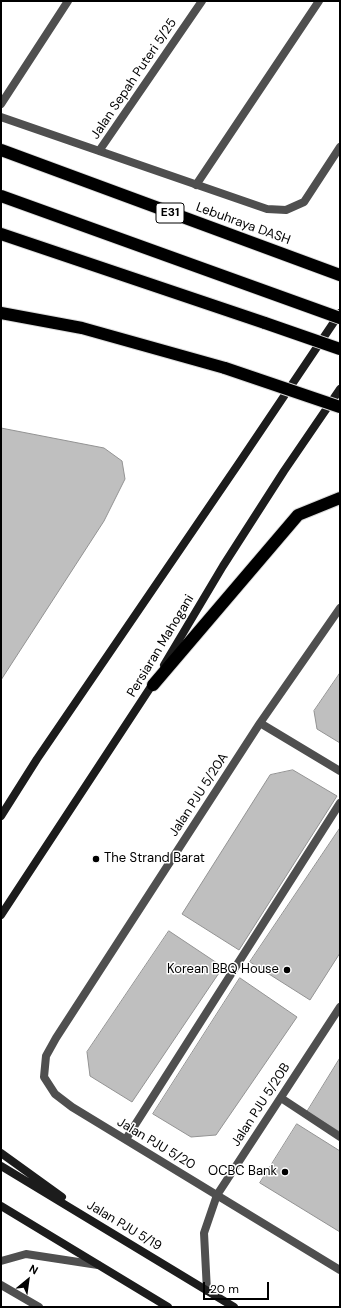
<!DOCTYPE html>
<html>
<head>
<meta charset="utf-8">
<style>
	body { margin:0 }
	#map { position:relative; width:341px; height:1308px; overflow:hidden; background:#fff; font-family:"DM Sans",sans-serif }
	canvas { display:block }
	.frame { position:absolute; inset:0; border:2px solid #000; pointer-events:none }
	.north { position:absolute; left:8px; top:1260px; width:40px; height:40px; -webkit-text-stroke:3px #fff; paint-order:stroke; rotate:29deg; font-size:11px; font-weight:700; line-height:16px; text-align:center; color:#000 }
	.north::after { content:''; display:block; margin:auto; width:14px; height:18px; background:#000; clip-path:polygon(50% 0,100% 100%,50% 72%,0 100%) }
	.scale { position:absolute; left:203px; top:1282px; width:66px; height:18px; box-sizing:border-box; border:2px solid #000; border-top:0; padding-left:5px; font-size:12px; line-height:14px; white-space:nowrap; color:#000; -webkit-text-stroke:3px #fff; paint-order:stroke }
</style>
</head>
<body>
<div id="map">
<canvas width="341" height="1308"></canvas>
<div class="frame"></div>
<div class="north">N</div>
<div class="scale">20 m</div>
</div>
<script>
const context = document.querySelector('canvas').getContext('2d');
context.lineJoin = 'round';
function fillPath(path, color) { context.fillStyle = color; context.fill(path, 'evenodd'); }
function trace(path, color, width, dash) { context.strokeStyle = color; context.lineWidth = width; context.lineCap = dash ? 'butt' : 'round'; context.setLineDash(dash || []); context.stroke(path); }
function label(font, color, halo, rows, align = 'center') {
  context.font = font + ' "DM Sans",sans-serif'; context.lineWidth = 3; context.setLineDash([]); context.textBaseline = 'middle'; context.strokeStyle = halo; context.fillStyle = color; for (const [text, x, y, turn = 0] of rows) {
    context.save(); context.translate(x, y); context.rotate((+turn || 0) * Math.PI / 180); context.textAlign = isNaN(turn) ? turn : align; if (halo) context.strokeText(text, 0, 0); context.fillText(text, 0, 0); context.restore();
  }
}
const building = new Path2D(`
	M1,428l103,20 18,13 3,18 -21,42 -103,159z
	M340,673v70l-23,-14 -3,-18z
	M293,770l44,26 -98,154 -57,-36 88,-139z
	M340,828v125l-30,47 -60,-38z
	M169,931l54,36 -91,135 -42,-26 -3,-24z
	M240,978l57,39 -81,118 -25,2 -38,-23z
	M340,1058v74l-33,-20z
	M297,1124l43,27v81l-80,-49z`);
fillPath(building, '#bfbfbf');
trace(building, '#939393', 1);
const highway = new Path2D(`
	M1,150l339,125
	M1,234l264,89
	M1,313l81,15 143,40
	M153,685l145,-170 42,-17`);
trace(highway, '#dbdbdb', 14);
trace(new Path2D(`
	M1,104l67,-103
	M196,185l123,-184
	M281,1098l59,39
	M126,1139l214,-336`), '#4f4f4f', 8);
trace(new Path2D(`
	M1,117l266,92 19,1 18,-8 36,-55
	M99,151l103,-150
	M340,608l-80,115 -204,315 -10,18 -2,21 11,17 17,13 268,163
	M260,723l80,48
	M1,1261l25,-7 72,11
	M1,1285l38,22
	M207,1291l-3,-58 13,-38 123,-188`), '#4f4f4f', 8);
trace(new Path2D(`
	M164,665l59,-99 61,-95 56,-82
	M1,816l36,-57 202,-296 101,-150
	M1,915l153,-233
	M1,1153l61,44
	M1,1166l233,141
	M1,1206l167,101`), '#1c1c1c', 8);
trace(highway, '#000', 12);
const highwayBridge = new Path2D(`
	M1,196l339,122
	M265,323l75,26
	M225,368l115,39`);
trace(highwayBridge, '#dbdbdb', 14, []);
trace(highwayBridge, '#000', 12);
for (const [x, y, r, color] of [
	[96,859,4,"#000"],
	[287,970,4,"#000"],
	[285,1172,4,"#000"]
]) { const dot = new Path2D(); dot.arc(x, y, r, 0, 2 * Math.PI); context.fillStyle = color; context.fill(dot); trace(dot, '#fff', 1.5); }
for (const [x, y, w] of [
	[170,213,28]
]) { const box = new Path2D(); box.roundRect(x - w / 2, y - 10, w, 20, 3); context.fillStyle = '#fff'; context.fill(box); trace(box, '#000', 1); }
label('bold 12px', '#000', null, [
	["E31",170,213]
]);
label('13px', '#000', '#fff', [
	["Jalan Sepah Puteri 5/25",134,79,-56],
	["Lebuhraya DASH",243,224,20],
	["Persiaran Mahogani",161,646,-59],
	["Jalan PJU 5/20A",199,795,-57],
	["Jalan PJU 5/20B",261,1105,-57],
	["Jalan PJU 5/20",156,1144,31],
	["Jalan PJU 5/19",124,1226,31]
]);
label('13px', '#000', '#fff', [
	["The Strand Barat",104,859,"left"],
	["Korean BBQ House",279,970],
	["OCBC Bank",277,1172]
], 'right');
</script>
</body>
</html>
